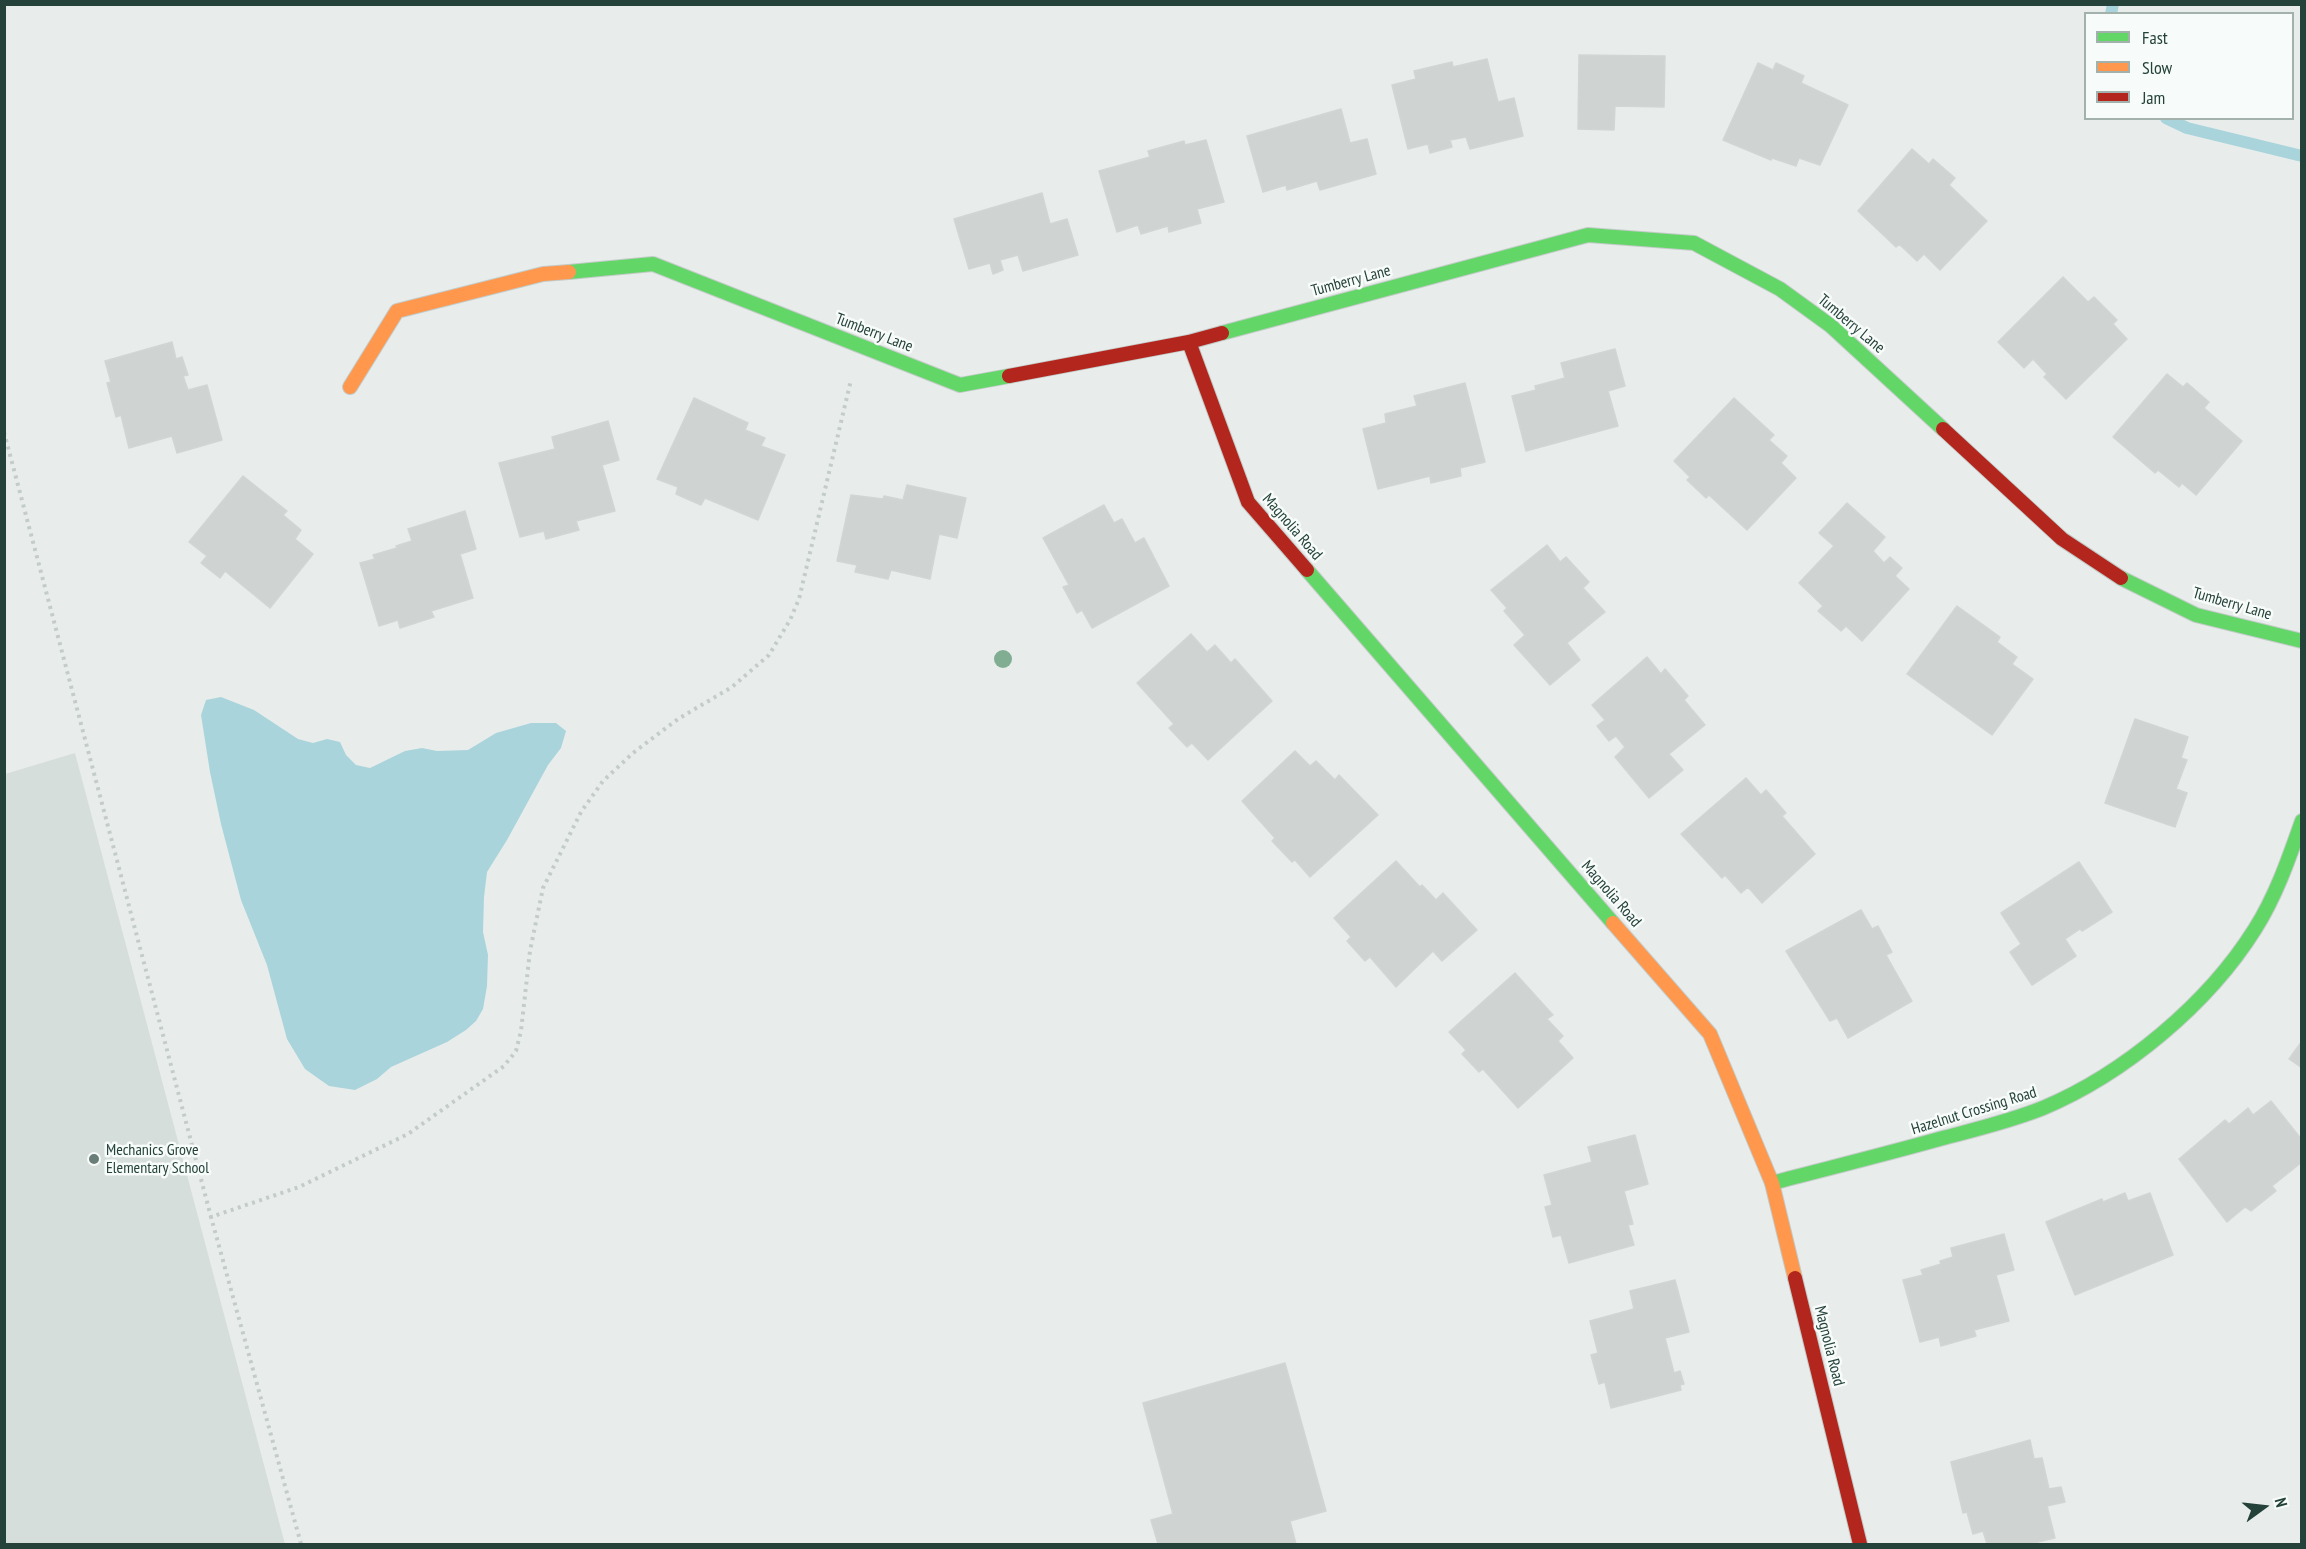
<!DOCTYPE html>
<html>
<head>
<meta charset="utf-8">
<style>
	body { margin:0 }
	#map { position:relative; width:2306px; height:1549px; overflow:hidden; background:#e8edeb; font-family:"PT Sans Narrow",sans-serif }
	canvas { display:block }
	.frame { position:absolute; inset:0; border:6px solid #24423a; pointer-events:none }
	.legend { position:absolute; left:2084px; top:12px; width:210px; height:108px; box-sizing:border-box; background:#f7fbf9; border:2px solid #a3b1ad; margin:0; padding:8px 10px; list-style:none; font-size:18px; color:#24423a }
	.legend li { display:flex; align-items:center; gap:12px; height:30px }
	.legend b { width:30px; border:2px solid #a3b1ad }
	.north { position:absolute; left:2234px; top:1477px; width:60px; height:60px; -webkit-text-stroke:4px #f7fbf9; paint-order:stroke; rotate:75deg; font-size:16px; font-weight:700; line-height:24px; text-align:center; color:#24423a }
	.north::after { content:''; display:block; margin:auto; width:21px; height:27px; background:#24423a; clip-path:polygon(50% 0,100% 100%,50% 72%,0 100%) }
</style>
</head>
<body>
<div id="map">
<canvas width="2306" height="1549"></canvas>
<div class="frame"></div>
<ul class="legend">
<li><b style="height:8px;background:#63d668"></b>Fast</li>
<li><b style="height:8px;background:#ff974d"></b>Slow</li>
<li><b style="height:8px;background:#b3261e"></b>Jam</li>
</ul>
<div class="north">N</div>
</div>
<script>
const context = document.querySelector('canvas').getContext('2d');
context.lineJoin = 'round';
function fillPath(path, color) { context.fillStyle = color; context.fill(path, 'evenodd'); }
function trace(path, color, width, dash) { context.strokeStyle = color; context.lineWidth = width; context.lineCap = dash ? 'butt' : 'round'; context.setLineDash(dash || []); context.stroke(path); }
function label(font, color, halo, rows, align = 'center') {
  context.font = font + ' "PT Sans Narrow",sans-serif'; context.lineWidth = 5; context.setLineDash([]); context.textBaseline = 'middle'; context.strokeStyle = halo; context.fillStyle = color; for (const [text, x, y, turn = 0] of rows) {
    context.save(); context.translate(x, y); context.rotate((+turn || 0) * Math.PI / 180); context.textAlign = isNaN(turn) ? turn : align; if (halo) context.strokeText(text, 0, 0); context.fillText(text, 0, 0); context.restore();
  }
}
fillPath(new Path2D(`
	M75,753l210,791h-280v-770z`), '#d6dedb');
fillPath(new Path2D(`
	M221,697l33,13 44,29 15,4 14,-4 13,3 6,13 10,10 14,3 35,-17 17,-3 15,3 31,-1 28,-17 35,-10h25l10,8 -5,17 -13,17 -41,75 -20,32 -3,25 -1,35 5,23 -1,31 -4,23 -7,12 -10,9 -19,12 -56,25 -14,12 -22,11 -26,-4 -24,-17 -18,-30 -20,-74 -26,-65 -20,-76 -11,-52 -9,-57 5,-15z`), '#a9d4db');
trace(new Path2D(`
	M2111,14l2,-10
	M2166,118l21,10 115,28`), '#a9d4db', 12);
const building = new Path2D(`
	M1579,55l86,1 -1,51 -49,-1 -1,24 -36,-1z
	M1487,59l11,43 16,-4 9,38 -53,13 -4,-12 -16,3 2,7 -22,6 -2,-9 -20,5 -16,-64 24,-6 -2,-8 38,-9 1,5z
	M1758,63l15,7 3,-7 28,13 -3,7 47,22 -28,60 -21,-7 -3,8 -24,-8 -1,2 -48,-20z
	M1341,109l9,34 17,-4 9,35 -56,16 -3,-9 -30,9 -1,-5 -23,7 -16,-56z
	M1206,140l18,62 -27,7 4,14 -32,9 -1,-6 -27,8 -3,-9 -21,7 -18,-61 51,-14 -2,-6 36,-10 1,4z
	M1912,149l17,15 4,-5 22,19 -6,7 38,36 -47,49 -16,-16 -7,7 -18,-17 -3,3 -38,-36z
	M1042,193l8,31 17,-5 11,36 -55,16 -5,-16 -18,5 3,10 -10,4 -3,-11 -21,6 -15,-50z
	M2063,277l25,25 6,-5 23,23 -4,4 14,15 -61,60 -22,-22 3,-3 -14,-15 -9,9 -26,-26z
	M172,342l4,17 6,-2 6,18 -5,1 5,14 19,-5 15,55 -45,13 -5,-17 -43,12 -8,-33 -5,2 -9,-34 4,-1 -6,-21z
	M1615,349l10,37 -17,5 10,35 -92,25 -14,-55 24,-6 -1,-4 30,-8 -4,-15z
	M2167,374l16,13 4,-4 22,19 -5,6 38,33 -46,54 -14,-12 -3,4 -21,-17 -3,3 -42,-36z
	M1465,383l20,79 -25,6 1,8 -30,7 -1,-7 -52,13 -15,-60 23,-6 -1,-9 32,-8 -3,-10z
	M694,398l54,25 -3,7 20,8 -4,8 24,9 -27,65 -53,-22 -4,7 -25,-11 2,-7 -21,-8z
	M1734,398l40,37 -5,5 18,16 -6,7 15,15 -49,52 -38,-35 -3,3 -19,-18 3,-3 -16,-16z
	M608,421l11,39 -17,5 13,46 -39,10 3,9 -33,9 -2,-8 -24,6 -21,-74 56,-14 -3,-12z
	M243,476l44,35 -4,4 18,15 -6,9 18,15 -43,54 -45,-37 -5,7 -19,-15 6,-7 -18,-14z
	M907,485l59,13 -9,40 -18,-4 -9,45 -39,-9 -3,9 -33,-7 2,-7 -20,-4 14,-66 32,4 1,-3 19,4z
	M1847,503l38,34 -12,14 11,12 6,-6 12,11 -7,8 14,13 -47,52 -16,-15 -5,5 -23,-20 5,-5 -24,-23 35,-37 -15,-13z
	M1104,505l10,18 8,-4 13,24 9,-5 25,48 -77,42 -10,-18 -5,3 -14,-26 6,-2 -26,-47z
	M465,511l11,38 -16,5 13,44 -42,13 3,6 -34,11 -2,-8 -19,6 -19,-63 15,-4 -2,-4 24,-7 -1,-2 16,-5 -4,-12z
	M1547,545l13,17 6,-5 23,25 -6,6 22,24 -38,31 13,17 -30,25 -36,-40 11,-10 -21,-24 3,-3 -16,-18z
	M1957,606l43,31 -3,5 20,15 -5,7 21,15 -41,56 -85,-61z
	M1191,634l16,18 8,-7 16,18 4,-4 37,42 -64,59 -16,-17 -5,4 -18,-19 5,-4 -37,-41z
	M1647,657l14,17 4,-5 23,27 -4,4 21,25 -36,29 14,16 -34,28 -34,-41 10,-10 -9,-11 -7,5 -12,-15 8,-6 -13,-15z
	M2135,719l53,18 -7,21 6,2 -11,29 11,4 -12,34 -70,-24z
	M1295,751l15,15 6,-5 19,19 4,-5 39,40 -68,62 -15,-17 -3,2 -20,-21 3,-3 -33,-37z
	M1746,778l15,17 5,-5 20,23 -4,3 33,38 -53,49 -14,-16 -7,6 -16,-18 -3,3 -41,-44z
	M1396,861l24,26 2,-2 14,15 7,-7 34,37 -35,31 -9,-10 -37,36 -26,-30 -5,4 -18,-20 4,-4 -17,-19z
	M2079,862l33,50 -30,19 -2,-2 -15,10 11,17 -44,29 -22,-33 11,-8 -20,-31z
	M1861,910l11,19 6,-3 14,26 -6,3 26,46 -64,37 -11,-20 -7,3 -44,-70z
	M1515,973l38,42 -6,4 16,17 -5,5 15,17 -55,50 -35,-39 -4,3 -17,-18 4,-4 -17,-18z
	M2302,1041v27l-13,-9z
	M2271,1101l31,39v22l-30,24 4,5 -25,20 -6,-4 -18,15 -48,-63 46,-39 4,4 19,-16 5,7z
	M1635,1135l13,49 -24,7 9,33 -5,1 6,20 -65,18 -8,-28 -8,2 -8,-30 7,-2 -8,-30 48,-13 -4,-15z
	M2125,1193l3,8 22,-8 23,62 -98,40 -29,-73 56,-23 1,3z
	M2004,1234l10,36 -18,5 13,46 -35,9 2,6 -35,10 -2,-9 -19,5 -17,-62 20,-5 -2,-5 20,-6 -1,-3 13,-4 -2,-9z
	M1675,1280l14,52 -24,6 9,35 6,-2 4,13 -4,1 1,5 -70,18 -6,-26 -6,2 -8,-29 7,-2 -8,-32 44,-12 -4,-18z
	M1285,1363l41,148 -36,10 6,23h-138l-7,-24 22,-6 -30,-111z
	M2030,1440l4,19 8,-1 7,31 12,-2 4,15 -18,4 8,32 -26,6h-42l-4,-13 -10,3 -6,-22 -4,1 -12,-51z`);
fillPath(building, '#cfd4d2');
trace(building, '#d1d6d4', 1.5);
const fast = new Path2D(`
	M569,272l84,-8 307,121 49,-9
	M1222,333l366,-98 106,8 86,46 51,37 112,103
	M1307,570l306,353
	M2121,578l75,37 106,26
	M1772,1183c57,-15 114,-29 171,-45 34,-9 68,-17 100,-30 81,-34 165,-104 212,-179 21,-33 34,-71 47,-108`);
const slow = new Path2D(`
	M350,387l47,-76 146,-37 26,-2
	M1613,923l97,111 62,149 23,95`);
const jam = new Path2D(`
	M1189,342l59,160 59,68
	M1009,376l180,-34 33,-9
	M1943,429l119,110 59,39
	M1795,1278l65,266`);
trace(fast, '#c3cbc8', 16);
trace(slow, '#c3cbc8', 16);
trace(jam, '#c3cbc8', 16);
trace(new Path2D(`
	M4,432l207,785
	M301,1544l-90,-327 88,-30 109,-53 96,-68 12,-15 5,-20 9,-80 13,-63 38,-76 22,-31 30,-28 45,-34 54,-32 37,-32 21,-35 9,-21 52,-219`), '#c3ccca', 4, [3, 4.5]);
trace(fast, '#63d668', 14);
trace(slow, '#ff974d', 14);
trace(jam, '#b3261e', 14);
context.fillStyle = '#81ae93';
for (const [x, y] of [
	[1003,659]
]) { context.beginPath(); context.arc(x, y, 9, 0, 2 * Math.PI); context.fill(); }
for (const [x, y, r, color] of [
	[94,1159,6,"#697e78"]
]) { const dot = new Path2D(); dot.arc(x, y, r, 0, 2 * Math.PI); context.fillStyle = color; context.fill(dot); trace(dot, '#f7fbf9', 2); }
label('16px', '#24423a', '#f7fbf9', [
	["Tumberry Lane",1351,281,-15],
	["Tumberry Lane",1851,324,40],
	["Tumberry Lane",874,333,21],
	["Magnolia Road",1292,527,49],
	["Tumberry Lane",2232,604,16],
	["Magnolia Road",1611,894,49],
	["Hazelnut Crossing Road",1974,1111,-17],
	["Magnolia Road",1829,1346,76]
]);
label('16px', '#24423a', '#f7fbf9', [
	["Mechanics Grove",106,1150],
	["Elementary School",106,1168]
], 'left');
</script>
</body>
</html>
